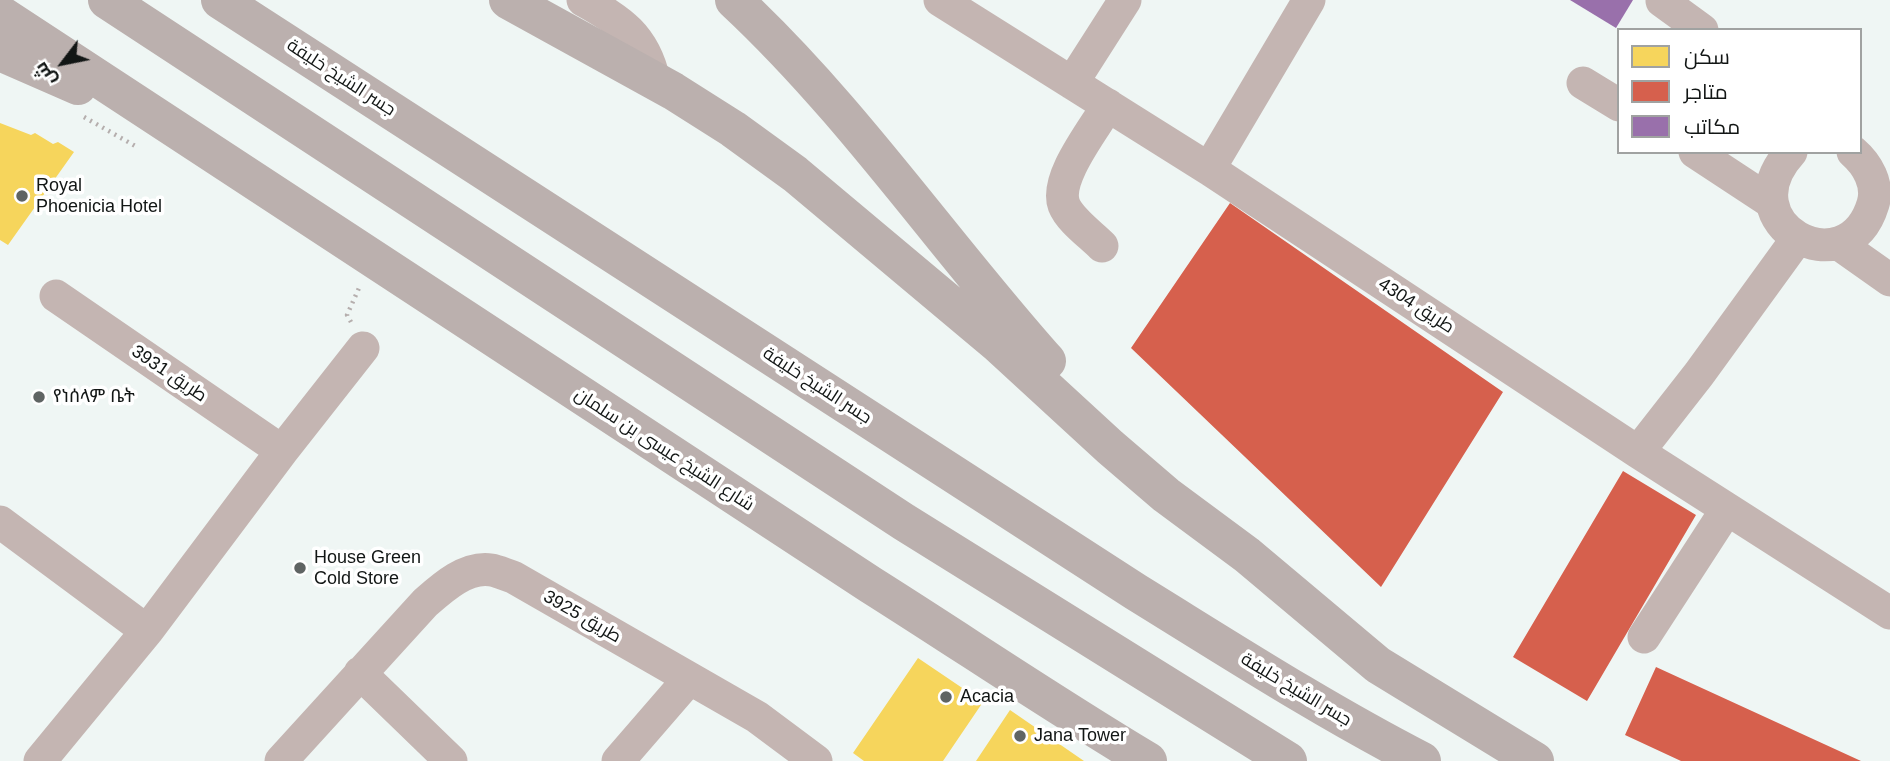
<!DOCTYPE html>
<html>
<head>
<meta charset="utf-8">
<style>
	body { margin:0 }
	#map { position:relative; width:1890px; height:761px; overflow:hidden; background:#eff6f4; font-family:Helvetica,Cairo,sans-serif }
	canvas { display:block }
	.legend { position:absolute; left:1617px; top:28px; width:245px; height:126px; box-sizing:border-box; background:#fff; border:2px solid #a0a2a1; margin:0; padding:9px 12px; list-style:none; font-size:21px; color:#121615 }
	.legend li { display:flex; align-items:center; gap:14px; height:35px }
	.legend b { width:35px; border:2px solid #a0a2a1 }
	.north { position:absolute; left:28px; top:28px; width:70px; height:70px; -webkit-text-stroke:5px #fff; paint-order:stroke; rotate:238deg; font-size:19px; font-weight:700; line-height:28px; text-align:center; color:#121615 }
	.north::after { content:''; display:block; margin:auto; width:24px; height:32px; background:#121615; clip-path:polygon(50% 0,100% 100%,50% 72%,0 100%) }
</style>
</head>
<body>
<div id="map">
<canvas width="1890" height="761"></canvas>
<ul class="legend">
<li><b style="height:19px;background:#f6d55c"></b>سكن</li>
<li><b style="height:19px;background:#d6604d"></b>متاجر</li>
<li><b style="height:19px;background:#9970ab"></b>مكاتب</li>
</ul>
<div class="north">ش</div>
</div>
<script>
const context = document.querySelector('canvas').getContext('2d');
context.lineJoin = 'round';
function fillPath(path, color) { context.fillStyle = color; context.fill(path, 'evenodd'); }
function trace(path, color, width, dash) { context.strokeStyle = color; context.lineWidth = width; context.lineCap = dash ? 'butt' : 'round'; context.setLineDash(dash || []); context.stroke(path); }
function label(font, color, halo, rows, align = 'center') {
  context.font = font + ' Helvetica,Cairo,"Noto Sans Ethiopic",sans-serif'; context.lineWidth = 7; context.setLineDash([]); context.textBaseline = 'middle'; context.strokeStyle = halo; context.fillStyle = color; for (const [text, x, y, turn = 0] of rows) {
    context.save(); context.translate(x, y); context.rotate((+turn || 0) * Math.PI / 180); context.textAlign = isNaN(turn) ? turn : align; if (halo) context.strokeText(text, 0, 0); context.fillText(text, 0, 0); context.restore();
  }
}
fillPath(new Path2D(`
	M0,123l31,12 4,-2 18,11 5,-2 16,10 -66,93 -8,-5z
	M918,658l65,44 -40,59h-79l-11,-8z
	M1010,710l74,51h-108z`), '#f6d55c');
fillPath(new Path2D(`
	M1230,203l273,189 -122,195 -250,-239z
	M1623,471l73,44 -109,186 -74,-44z
	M1656,667l205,94h-180l-56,-26z`), '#d6604d');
fillPath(new Path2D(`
	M1570,0h63l-17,28z`), '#9970ab');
trace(new Path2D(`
	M84,117l53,30
	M351,322l-4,-7 12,-27`), '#b5aead', 4.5, [2, 5]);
trace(new Path2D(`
	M583,0c38,21 61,36 71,80
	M940,0l269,169 429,283 252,161
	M1662,1l40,29
	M1072,83l53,-83
	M1583,83l36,22
	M1695,152l76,50
	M1791,152c-66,72 56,138 82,52 6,-20 -6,-40 -20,-52
	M1209,169l100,-169
	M1839,244l51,36
	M1102,246c-12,-12 -32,-26 -38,-41 -10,-27 31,-77 44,-100
	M56,296l226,155
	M1638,452l61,-78 98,-135
	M0,522l147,109
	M1644,637l83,-128
	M360,673l91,88
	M40,761l107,-130 135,-180 81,-103
	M281,761l144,-158c17,-15 41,-37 66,-33 7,1 15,5 22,7l244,140 59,44
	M618,761l71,-82`), '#c4b5b2', 33);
trace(new Path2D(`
	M107,0l797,522 384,239
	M220,0l916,592c94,58 187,118 286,169
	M508,0l165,91 60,38 62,45 204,171 111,102 56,48 81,60 131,110 157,96
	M734,0c117,109 207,242 313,361
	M0,14l871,571c92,58 183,120 277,176
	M0,52l78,34`), '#bbb0ae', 38);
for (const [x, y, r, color] of [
	[22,196,7,"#5f6463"],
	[39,397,7,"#5f6463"],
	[300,568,7,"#5f6463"],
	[946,697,7,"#5f6463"],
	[1020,736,7,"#5f6463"]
]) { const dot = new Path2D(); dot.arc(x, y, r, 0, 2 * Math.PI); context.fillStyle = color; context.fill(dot); trace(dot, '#fff', 2.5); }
label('18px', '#121615', '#fff', [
	["جسر الشيخ خليفة",341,78,33],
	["طريق 4304",1416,306,33],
	["طريق 3931",169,374,34],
	["جسر الشيخ خليفة",817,386,33],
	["شارع الشيخ عيسى بن سلمان",664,450,33],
	["طريق 3925",582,617,30],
	["جسر الشيخ خليفة",1296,690,31]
]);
label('18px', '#121615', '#fff', [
	["Royal",36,186],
	["Phoenicia Hotel",36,207],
	["የነሰላም ቤት",53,397],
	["House Green",314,558],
	["Cold Store",314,579],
	["Acacia",960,697],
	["Jana Tower",1034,736]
], 'left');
</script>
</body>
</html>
